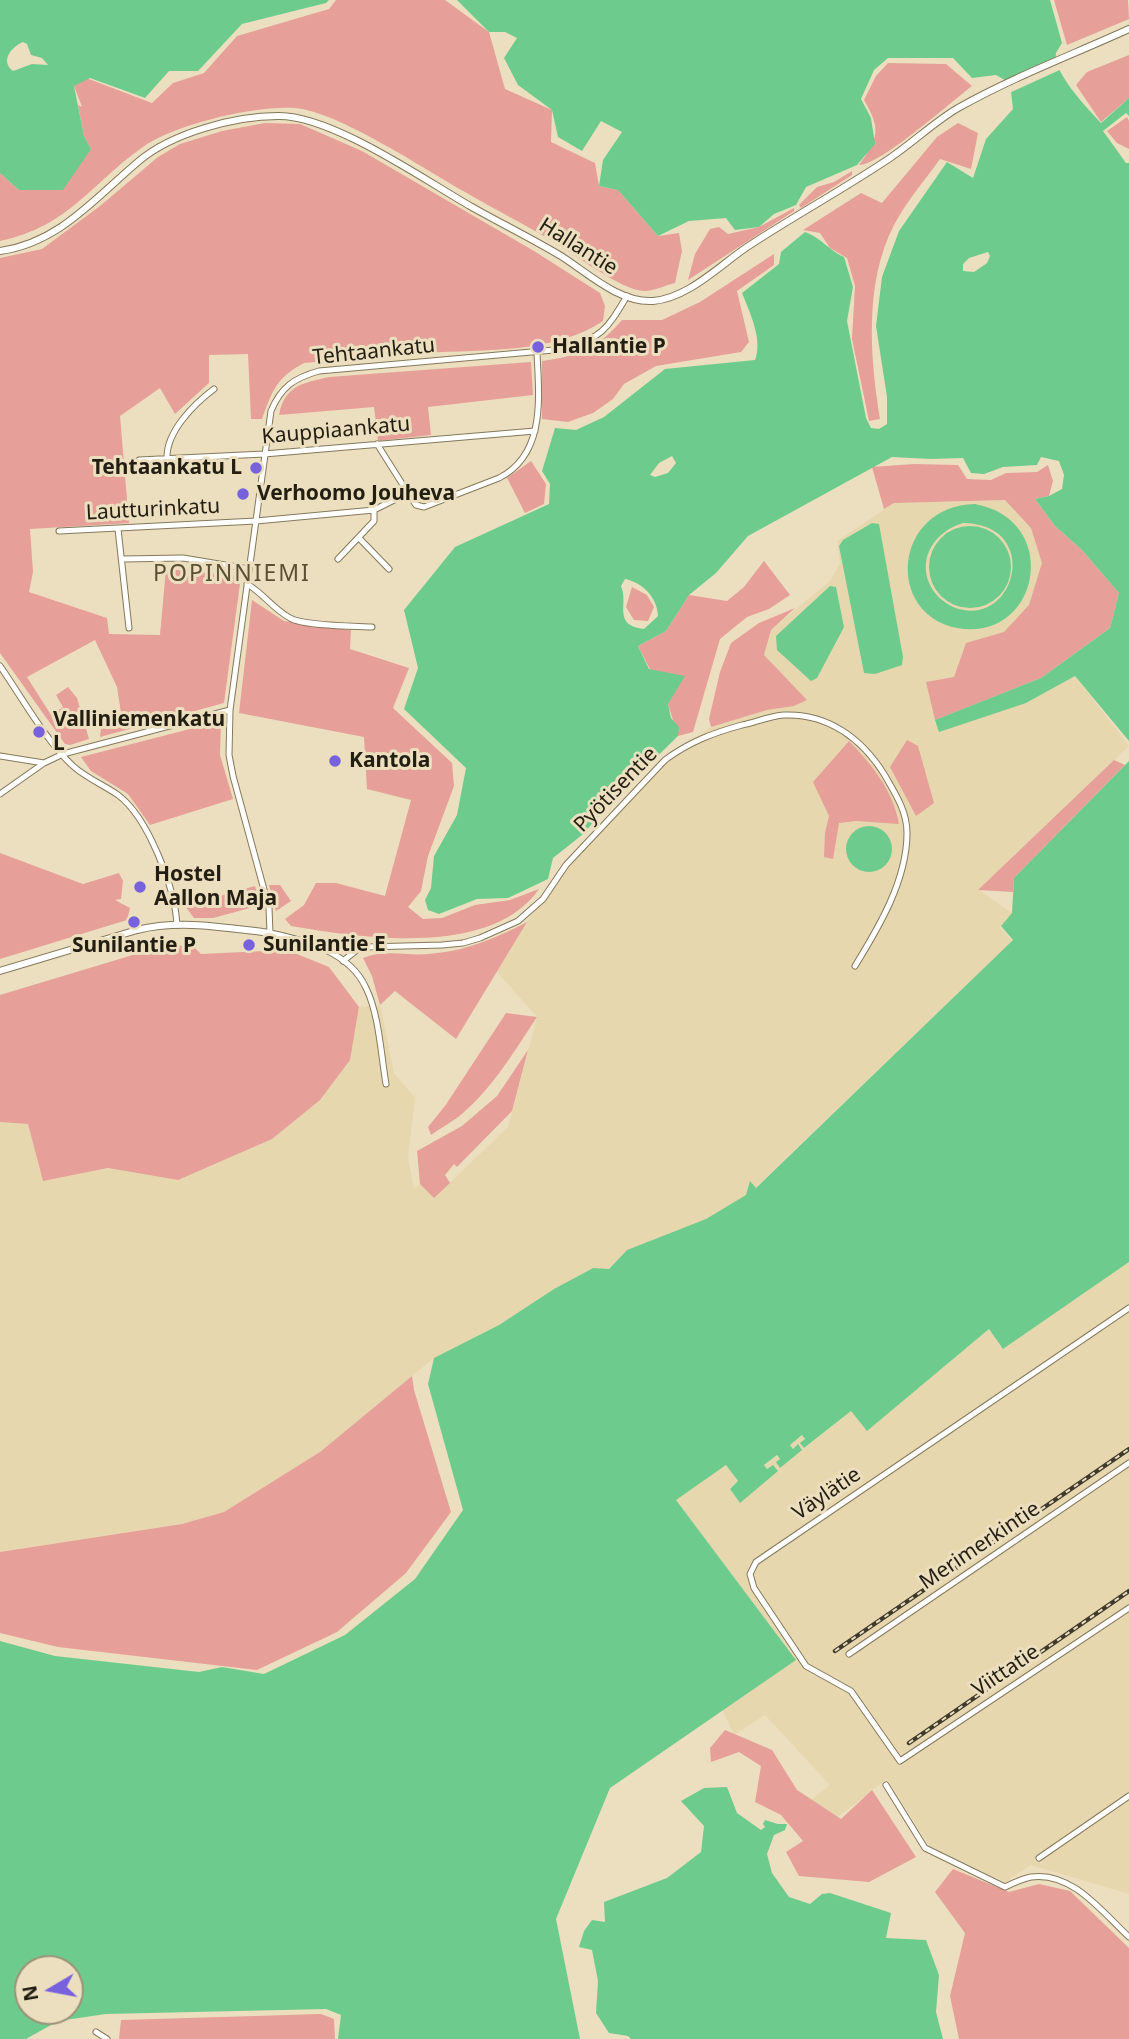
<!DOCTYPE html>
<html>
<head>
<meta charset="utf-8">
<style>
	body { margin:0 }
	#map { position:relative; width:1129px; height:2039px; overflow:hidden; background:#ecdfbf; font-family:"Noto Sans",sans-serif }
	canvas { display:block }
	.north { position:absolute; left:14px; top:1955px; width:70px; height:70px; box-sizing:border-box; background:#ecdfbf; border:2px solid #9c927a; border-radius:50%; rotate:260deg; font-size:19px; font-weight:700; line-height:28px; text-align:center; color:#231e12 }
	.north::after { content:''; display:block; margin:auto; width:24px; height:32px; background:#7861dc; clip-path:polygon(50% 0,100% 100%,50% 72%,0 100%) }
</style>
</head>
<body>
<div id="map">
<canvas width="1129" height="2039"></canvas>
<div class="north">N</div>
</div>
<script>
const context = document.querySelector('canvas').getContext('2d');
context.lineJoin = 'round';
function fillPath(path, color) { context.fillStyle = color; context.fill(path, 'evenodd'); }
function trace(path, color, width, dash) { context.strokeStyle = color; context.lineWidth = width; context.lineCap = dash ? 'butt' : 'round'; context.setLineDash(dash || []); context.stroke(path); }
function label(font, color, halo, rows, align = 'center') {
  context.font = font + ' "Noto Sans",sans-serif'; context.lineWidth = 6; context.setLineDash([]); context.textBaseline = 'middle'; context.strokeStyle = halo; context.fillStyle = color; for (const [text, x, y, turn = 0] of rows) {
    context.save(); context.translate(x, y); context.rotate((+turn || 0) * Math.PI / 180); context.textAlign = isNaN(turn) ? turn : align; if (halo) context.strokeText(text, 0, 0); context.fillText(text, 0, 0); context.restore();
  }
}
fillPath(new Path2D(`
	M1035,499l20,27 -29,177 49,-27 54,70 -150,144 33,23 -12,14 12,14 -257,247 -4,-6 -4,13 -41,24 -79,31 -18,19 -17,-1 -38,21 -55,36 -65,33 -114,94 -96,60 -42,12 -182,28v-430l28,2 15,57 65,-13 70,12 172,-120 9,-53 21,-2 14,68 21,25 -7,60 6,31 6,-5 14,14 74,-71 29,-110 -40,-45 30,-50 39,-57 99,-105 46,-33 56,-17 27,-4 12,-6 -42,-45 7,-25 59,-49 10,-18 -3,-22 57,-38z
	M1129,1262v632l-98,-29 -26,17 -75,-35 -43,-68 -71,55 -28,-16 42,-33 -65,-70 -31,20 -12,-26 74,-50 -121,-159 51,-35 12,16 -8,8 10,13 27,-33 -3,-3 13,-11 3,4 13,-10 -3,-4 13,-10 2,3v10l46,-37 16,19 122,-101 14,20z`), '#e7d7af');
fillPath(new Path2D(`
	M336,0h109l44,32 16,57 47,21 -1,32 44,21 4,23 19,4 40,46 21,-3 3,18 -7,32c-9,2 -21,8 -30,8 -21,1 -69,-36 -88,-47 -30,-19 -62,-34 -92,-52 -41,-23 -126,-80 -170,-84 -38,-3 -121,16 -152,39 -53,37 -73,79 -143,94v-68l19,17 72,-41 -7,-13 -6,-31 4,2 -8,-21 7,-10 71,27 21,-20 31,-10 33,-37 92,-27z
	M1054,0h74l1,19 -62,26z
	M1129,55v43l-28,24 -25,-37 11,-13z
	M888,63l58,1 26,22c-21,16 -93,80 -113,79 20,-27 22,-36 5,-65l12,-24z
	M1127,117l2,4v28l-12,-6 -10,-12z
	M265,123l35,1 62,27 172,100 66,42 5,13 -2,15c-49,33 -119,28 -176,32 -41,3 -82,6 -123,10 -27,14 -32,28 -42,56h-11l-3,-65 -39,1v28l-34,31 -15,-26 -40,28 9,107 -99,6 3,43 -4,20 78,26 2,16 51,1 6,-66 75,7 -17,127 -124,34 1,-9 14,-4v-6l6,-5 -4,-26 -22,-47 -68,37 24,38 12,-8 -7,-12 12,-8 9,11 12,41 -19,6 -5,-1 -65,-91v-395l42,-9 58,-43 58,-49 22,-13 42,-13z
	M958,123l20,10 -7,36 -31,-10c-15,21 -34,43 -46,66 -30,58 -24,132 -14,194l-11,2 -17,-82 3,-53 -8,-28 -17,-10 -10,-15 -17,-3 58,-37 21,10 55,-66z
	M852,171v4l-51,33 -2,-3 18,-18 17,-5z
	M794,208v3l-106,69 7,-26 15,-25 9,-2 9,7 31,-7z
	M774,254v11l-37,26 12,51 -8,10 -85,14 -32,18 -11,15 -20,14 -25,9 -26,-3v-58c37,-5 56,-13 80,-41h40l38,-18z
	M531,362l2,33 -105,12 3,28 -53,6 -4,-34 -95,8c6,-30 24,-32 50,-38z
	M531,461l15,23 -2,20 -19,9 -18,-35z
	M914,464l44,1 9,14 24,1 15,-7 31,-1 11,-7 5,16 -4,15 -14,3 20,27 27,24 37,43 -9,35 -69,50 -106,42 -9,-38 28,-5 12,-34 38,-11 25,-27 13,-42 -11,-35 -26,-28 -111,3 -10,6 -12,-42z
	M764,561l26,34 -21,14 -22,8 -27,22 -27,93 -15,4 -10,-32 -30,-58 28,-15 23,-36 38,6 17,-14z
	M632,587l15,8 7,12 -6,14 -14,-1 -8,-13z
	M252,600l32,21 67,9 -1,19 59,19 -16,40 59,55 2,23 -26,70 -7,35 -13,16 15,12 19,-1 33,-13 35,-5 29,-11c-48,69 -177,49 -248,37l-6,-7 19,-14 12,-22h20l49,13 26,-96 -44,-11 -3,-52 -125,-24z
	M795,608l-24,22 -7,25 43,45 -13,6 -27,4 -56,17 -2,-8 11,-47 11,-29 28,-20z
	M221,721l-1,34 13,44 -83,26 -22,-31 -37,-23 -10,-14z
	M907,740l11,6 16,57 -18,13 -26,-49z
	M849,741c23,24 44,49 50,83l-43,-3 -17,2 -6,36 -9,-2 1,-24 4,-17 -16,-34z
	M1114,760l11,5 -111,113 -1,14 -35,-2z
	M0,853l83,31 36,-11 4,8 -2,18 -6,1 15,8 -3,12 -127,39z
	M269,885h11l11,16 -15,10z
	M255,886l6,19 -48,13h-19l-9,-12z
	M527,922l-71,117 -61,-48 -15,14 -8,-29 -9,-18c21,-9 43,-2 65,-4 38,-3 66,-15 99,-32z
	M191,944l10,10 86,-4 42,17 30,40 -9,53 -30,40 -48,39 -94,41 -70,-12 -65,13 -15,-57 -28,-2v-127l146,-44z
	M506,1013l31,4c-22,33 -43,69 -74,96 -9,8 -21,14 -32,22l-3,-8 17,-21z
	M528,1050l-16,61 -55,56 -3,-3 -9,11 5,8 -16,15 -14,-14 -3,-33 45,-25 35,-30z
	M412,1376l2,14 37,122 -45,61 -69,59 -80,38 -199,-23 -58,-14v-81l182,-28 42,-12 96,-60z
	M725,1730l47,20 25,40 44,29 31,-29 44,67 -47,25 -70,-6 -13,-24 17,-11 -22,-26 -26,-13 6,-36 -22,-14 -28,10 -1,-14z
	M953,1869l56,23 30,-8 31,7 59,57v91h-170l-9,-43 15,-63 -30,-41z
	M321,2014l13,5 1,20h-216l2,-19z`), '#e69f99');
fillPath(new Path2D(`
	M0,0h329l-3,3 -84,21 -44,47h-29l-24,27 -55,-20 -16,8 10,50 7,13 -28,41h-44l-19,-17zM23,42l4,2 4,11 11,3 6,7 -16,-1 -19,7c-13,-10 -2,-24 10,-29z
	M457,0h593l12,43c-2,4 -5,7 -6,10 -4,19 33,57 45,70l28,-25v18l-3,-3 -23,18 23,32h3v578l-54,-65 -49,27 -87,29 -4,-12 106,-42 69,-50 9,-35 -37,-43 -27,-24 -20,-27 14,-3 13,-7 2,-14 -5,-14 -18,-4 -4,8 -34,2 -19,7 -13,-1 -8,-15 -32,1 -39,-2 -144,79 -32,37 -27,22 -23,36 -28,15 11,23 36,7 -17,28 3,14 8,9 -1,9 -58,57 -38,42 -29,23 -5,21 -40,19 -31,1 -38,15 -11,-4 -3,-10 6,-12 3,-32 23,-41 9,-47 -62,-59 14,-41 -14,-58 51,-63 94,-43 1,-20 -8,-13 13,-43 21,2 28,-13 61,-48 90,-9c8,-20 -5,-47 -13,-67l37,-29 2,-12 24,-20c17,6 23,18 39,25l9,30 -6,34 19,97 5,10 8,1 8,-5v-27l-11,-71 6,-49 17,-46 48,-69 26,16 13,-39 27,-30 -3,-26 -14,-8 -24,3 -19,-20h-65l-14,12 -13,29 10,19 4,26 -18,21 -51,22 -10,18 -22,9 -15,13 -24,3 -9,-12 -37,3 -31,15 -40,-46 -19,-4 4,-26 19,-28 -21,-11 -19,30 -24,-14 -6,-27 -34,-25 -14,-27 13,-20 -12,-6h-16zM988,252l2,4 -3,7 -13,9 -11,-1v-7l6,-6zM672,456l4,7 -8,10 -13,4 -5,-2 9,-12zM625,579c18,4 32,18 33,37l-14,13c-32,-4 -15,-25 -23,-43z
	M975,504c88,16 65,139 -18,124 -72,-14 -64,-122 18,-124zM963,523c81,1 52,109 -10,84 -10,-5 -18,-12 -23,-22 -13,-28 6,-54 33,-62z
	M872,523l7,1 24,133 -1,8 -27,9 -11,-1 -25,-127 4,-6z
	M929 567a41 41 0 1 1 82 0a41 41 0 1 1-82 0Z
	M830,586l6,1 8,40 -27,51 -6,3 -34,-31 -1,-14z
	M1129,761v501l-126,87 -14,-20 -122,102 -16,-20 -47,37 -4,-5 5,-4 -3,-4 -12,10 3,4 5,-5 4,6 -22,18 -4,-6 4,-3 -3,-4 -13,10 3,4 6,-4 5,6 -38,32 -10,-14 8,-8 -12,-16 -50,35 120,160 -186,128 -54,131 24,120h-242l3,-24 -15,-6 -220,5 -48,7 -32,18h-26v-398l55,15 144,16 23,-5 42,7 81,-39 70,-56 48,-69 -35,-126 6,-26 65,-33 55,-36 39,-21 16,1 18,-19 79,-31 40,-24 4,-14 6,7 257,-248 -12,-14 11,-13 2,-35zM28,1969h42v42h-42z
	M846 849a23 23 0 1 1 46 0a23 23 0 1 1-46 0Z
	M727,1787l10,26 24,17 4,-3 -2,-3 2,-4 13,4h9l-2,6 -11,5 -7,19 5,19 17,24 21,7 12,-10 8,-1 61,20 -5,25 40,2 13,35 -3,37 7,27h-312l-3,-3 -19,-3 -13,-20 2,-32 -6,-31 -13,-3 5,-16 8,-11 13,2 -1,-20 63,-24 34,-26 3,-26 -23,-25 23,-13z`), '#6dcc8d');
fillPath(new Path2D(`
	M1060,59l4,9 -57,26v-9z`), '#ecdfbf');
const minor = new Path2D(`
	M377,444l31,49
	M167,457c0,-26 27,-53 47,-68
	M139,460l125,-6 271,-23
	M118,529l11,99
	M59,531l197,-10 118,-11 34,-17 8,12 8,2 75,-29c47,-24 40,-81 38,-125
	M359,538l30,31
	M122,559l61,-1 66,11
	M338,559l36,-38v-11
	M247,584c16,9 26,25 43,34 13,8 64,8 82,9
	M0,666c21,30 46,75 73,100 13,12 31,19 45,29 30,22 57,93 59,130
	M0,756l44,7
	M0,794l44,-31 19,-9 167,-44
	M343,961l15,-12 8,-2 76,-2 21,-2 17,-5 38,-17 25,-22 23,-34 99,-105c24,-18 48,-27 77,-35 14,-3 28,-9 42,-10 44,-2 78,24 100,59 11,19 23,37 23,59 0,47 -28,94 -52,133
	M386,1084c-5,-29 -7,-70 -20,-96 -16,-36 -61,-48 -96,-55l-1,-25 -36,-132 -4,-21 1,-45 41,-299c10,-24 23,-33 48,-40l246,-22c38,-12 42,-20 62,-53
	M1129,1308l-373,254 -6,12 4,14 52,78 45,25 49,70 229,-153
	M849,1654l280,-191
	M886,1785l39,63 80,39c8,-4 17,-8 26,-10 41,-6 71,35 98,60
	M1039,1858l90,-62
	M96,2032l11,7`);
const tertiary = new Path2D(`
	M0,251c59,-8 95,-53 139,-90 33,-28 96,-45 139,-45 53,-1 145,63 192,90 30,17 61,32 91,50 27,17 58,47 92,45 35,-3 66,-35 94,-54 47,-31 97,-58 143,-89 24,-16 44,-36 68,-50 55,-31 114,-53 171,-79
	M0,971l137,-41c44,-11 89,-2 133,3`);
trace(minor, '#85795b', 7);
trace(tertiary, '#85795b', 8);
trace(minor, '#fff', 5);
trace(tertiary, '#fff', 6);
const rail = new Path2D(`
	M835,1651l294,-202
	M909,1743l220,-152`);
trace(rail, '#403a2b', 4.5);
trace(rail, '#ecdfbf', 2, [5]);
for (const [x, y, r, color] of [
	[538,347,7,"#7861dc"],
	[256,468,7,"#7861dc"],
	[243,494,7,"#7861dc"],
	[39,732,7,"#7861dc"],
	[335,761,7,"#7861dc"],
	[140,887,7,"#7861dc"],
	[134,922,7,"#7861dc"],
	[249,945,7,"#7861dc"]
]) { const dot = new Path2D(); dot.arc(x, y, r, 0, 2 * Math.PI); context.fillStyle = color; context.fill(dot); trace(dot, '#ecdfbf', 2.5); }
label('21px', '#231e12', '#ecdfbf', [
	["Hallantie",578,247,32],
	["Tehtaankatu",374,352,-6],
	["Kauppiaankatu",336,431,-5],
	["Lautturinkatu",153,510,-3],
	["Pyötisentie",616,790,-46],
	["Väylätie",827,1494,-34],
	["Merimerkintie",980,1546,-34],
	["Viittatie",1006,1671,-34]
]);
label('bold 21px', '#231e12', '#ecdfbf', [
	["Hallantie P",552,347],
	["Tehtaankatu L",242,468,"right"],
	["Verhoomo Jouheva",257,494],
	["Valliniemenkatu",53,720],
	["L",53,744],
	["Kantola",349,761],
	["Hostel",154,875],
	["Aallon Maja",154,899],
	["Sunilantie E",263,945],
	["Sunilantie P",134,946,"center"]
], 'left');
context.letterSpacing = '2px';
label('23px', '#5c5034', '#ecdfbf', [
	["POPINNIEMI",232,574]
]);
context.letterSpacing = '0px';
</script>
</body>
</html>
